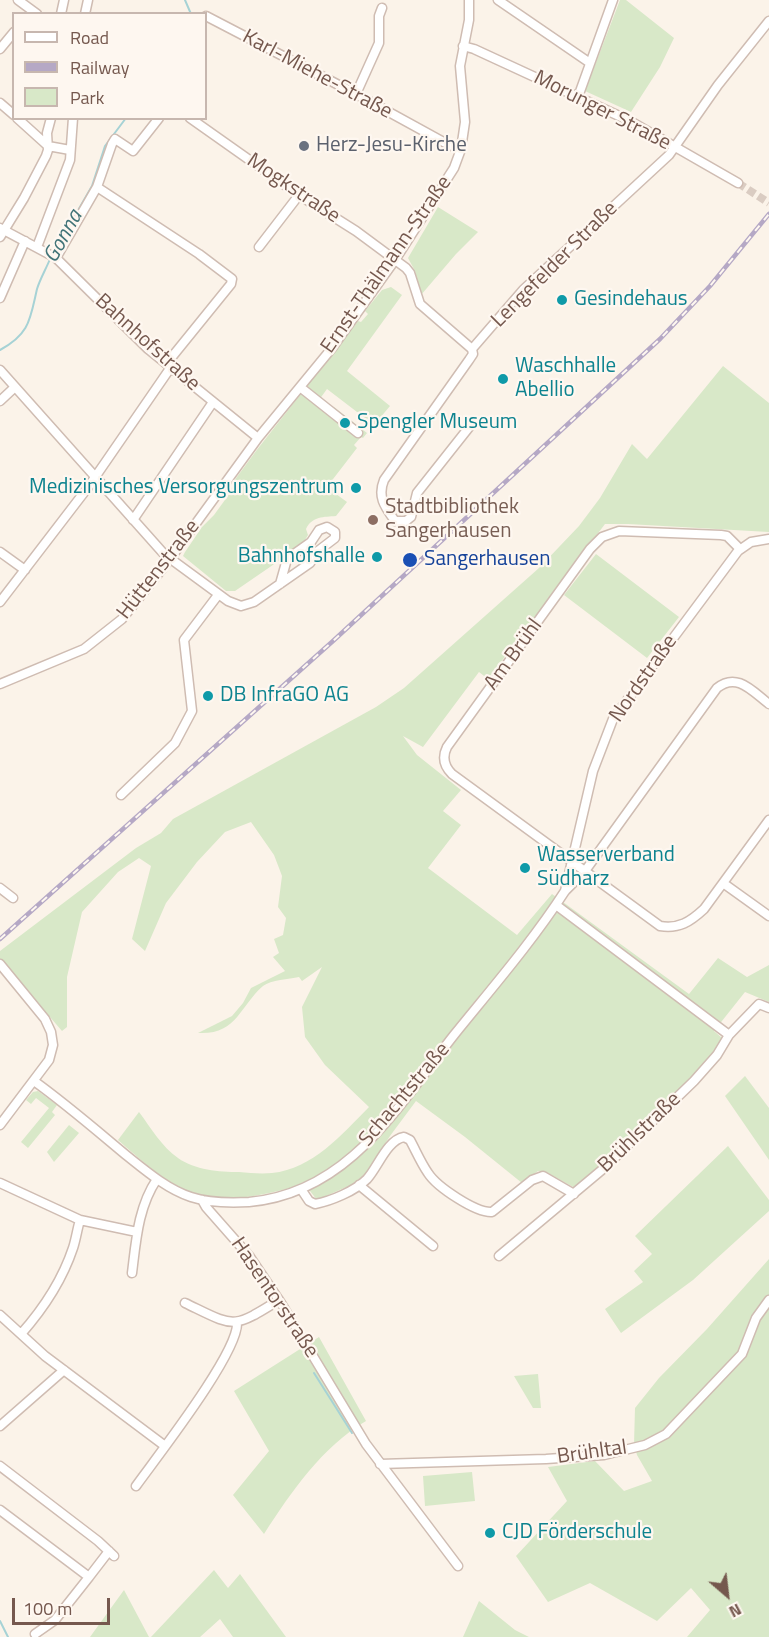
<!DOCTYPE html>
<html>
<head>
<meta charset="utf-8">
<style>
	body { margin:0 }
	#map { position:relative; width:769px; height:1637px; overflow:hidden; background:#fbf3e9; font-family:"Titillium Web",sans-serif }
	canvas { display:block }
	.legend { position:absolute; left:12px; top:12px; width:195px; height:108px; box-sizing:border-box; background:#fef7f0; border:2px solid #c7b7af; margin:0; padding:8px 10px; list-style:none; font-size:18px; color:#75584e }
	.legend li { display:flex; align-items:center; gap:12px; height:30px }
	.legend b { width:30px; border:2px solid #c7b7af }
	.north { position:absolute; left:697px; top:1565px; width:60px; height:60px; -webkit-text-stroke:4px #fef7f0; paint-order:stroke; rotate:152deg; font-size:16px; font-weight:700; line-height:24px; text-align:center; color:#75584e }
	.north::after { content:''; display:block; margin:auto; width:21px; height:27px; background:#75584e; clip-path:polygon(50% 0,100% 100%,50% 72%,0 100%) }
	.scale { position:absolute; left:12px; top:1598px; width:98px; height:27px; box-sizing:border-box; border:3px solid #75584e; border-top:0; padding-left:8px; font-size:18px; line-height:21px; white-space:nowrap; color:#75584e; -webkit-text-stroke:4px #fef7f0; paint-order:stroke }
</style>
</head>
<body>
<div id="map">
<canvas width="769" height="1637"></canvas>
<ul class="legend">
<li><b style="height:8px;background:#fff"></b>Road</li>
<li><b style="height:8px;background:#b5a8c5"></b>Railway</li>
<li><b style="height:16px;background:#d8e8c8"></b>Park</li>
</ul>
<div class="north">N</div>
<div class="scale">100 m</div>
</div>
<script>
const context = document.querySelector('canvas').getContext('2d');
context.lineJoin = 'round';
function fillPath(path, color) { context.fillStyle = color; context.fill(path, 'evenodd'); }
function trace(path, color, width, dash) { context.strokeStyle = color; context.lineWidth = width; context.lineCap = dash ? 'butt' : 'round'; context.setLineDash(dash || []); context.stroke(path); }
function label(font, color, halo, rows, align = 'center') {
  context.font = font + ' "Titillium Web",sans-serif'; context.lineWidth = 4.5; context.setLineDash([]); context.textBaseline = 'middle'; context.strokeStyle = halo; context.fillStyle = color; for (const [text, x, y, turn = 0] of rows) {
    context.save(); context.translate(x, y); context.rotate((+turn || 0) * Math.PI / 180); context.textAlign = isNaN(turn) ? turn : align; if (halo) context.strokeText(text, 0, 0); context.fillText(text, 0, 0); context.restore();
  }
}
fillPath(new Path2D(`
	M620,0h6l48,38 -14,29 -29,45 -46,-21z
	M438,207l40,25 -22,22 -35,41 -6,-24 -7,-13z
	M391,287l11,8 -55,76 43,35 -16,19 -47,-36 -8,11 14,9 1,-2 33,26 -4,5 -2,-1 -7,8 3,3 -27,35 6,11 11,8 -11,14c-12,1 -24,0 -30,13l2,6 -6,10 -67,46h-9l-43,-35 2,-4 17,-25 12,-12 16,-22 4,-12 22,-30 102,-130 3,1 7,-8 -3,-3 17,-21z
	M723,366l46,37v129l-141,-8h-23l-117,155 -9,-7 -56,75 -20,-11 14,19 44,35 -18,21 18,14 -33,43 89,67 35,-41 137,100 29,-36 29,19 22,-12v37l-24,-10 -31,39 8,7c-15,29 -42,52 -66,75 -27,26 -53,52 -81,75l-27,-15 -10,-2 -16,12 -57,-46 -49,-36 -26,35 -24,37 -13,11 -36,16 -14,-18 -6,4c-48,13 -89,22 -133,-8 -16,-11 -31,-25 -46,-38l21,-28c12,16 23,35 39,46 17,12 41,14 61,14 11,1 22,2 33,1 41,-4 70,-39 97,-66l-44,-42 -20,-28 -3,-30 20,-40 -20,14 -3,-4c-10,2 -28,3 -36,9 -24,21 -26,49 -65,47l34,-17 11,-13 8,-15 34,-17 -12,-14 6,-4 -5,-14 9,-4 3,-17 -8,-11 4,-31 -3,-8 -5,-13 -23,-33 -26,10 -28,30 -31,41 -21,48 -13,-12 19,-73 -12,-8 -21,14 -36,40 -15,65v50l-5,4 -62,-72v-8l136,-103 25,-15 12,-14 203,-112 28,-19 135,-120 40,-42 21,-28 32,-54 15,15z
	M596,554l83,63 -32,41 -83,-63z
	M745,1076l24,32v52l-44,-64z
	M38,1091l19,14 -5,7 3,3 -27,33 -7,-6 28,-34 -13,-10 -5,6 -5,-4 7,-8z
	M69,1125l10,8 -25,29 -7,-10z
	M728,1146l41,54v11l-76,69 -72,53 -16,-24 38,-27 -9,-11 18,-17 -17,-18z
	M769,1259v378h-82l23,-27 -19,-22 -34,33 -67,-38 -42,19 -32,-46 51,-55 -19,-34 47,-6 29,30 28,-10 -15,-26 -3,-11 1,-36 24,-30 48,-49z
	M319,1337l47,84c-44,26 -75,71 -102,113l-31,-39 36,-44 -35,-60z
	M538,1374l3,34h-8l-19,-32z
	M472,1472l3,29 -50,5 -2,-30z
	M214,1570l14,18 12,-14 46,63h-53l-13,-18 -20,18h-49z
	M124,1590l25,47h-59z
	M479,1601l36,29 14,7h-66z`), '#d8e8c8');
trace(new Path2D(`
	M185,0l6,14
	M53,254l39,-68 13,-40 21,-28
	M0,350c30,-16 30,-31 37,-61 3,-10 9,-20 13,-30
	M314,1373l38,60
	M0,1621l8,16`), '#a6d2d5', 2);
trace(new Path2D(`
	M738,183l31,20`), '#daccc2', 8, [8, 4]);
const minor = new Path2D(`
	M18,0l19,14
	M498,0l92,63
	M61,14l3,-14
	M85,14l3,-14
	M206,16l150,78 93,51 12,4
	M463,46l11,3 156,72 108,62
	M0,49l14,-17
	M356,94l23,-51v-27l3,-8
	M578,97l35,-97
	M0,103l14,12
	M17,118l31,28 22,4
	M190,118l109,77 57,36 50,37 4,5 10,31 52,45
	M97,187l102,67 33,25 -1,5 -64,79
	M0,228l56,30 92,91 110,89
	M0,237l24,-39 22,-42 2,-6 -1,-17 4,-15
	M37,247l33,-87 3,-42
	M259,247l40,-52
	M56,258l41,-71 15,-43 3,-5 18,12 26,-33
	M0,298l25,-57
	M0,370l164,184 64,47 13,5 13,-4 56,-39 8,-12 17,-13v-6l-8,-5 -8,3 -8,12 -24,17 -7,25
	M300,387l58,46
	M0,401l15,-14
	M474,421l-57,72 -6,24 -5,4h-11c-10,-14 -18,-24 -11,-41l85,-120 4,-6 -1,-5 51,-59 146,-135 49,-70 51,-64
	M133,520l80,-118
	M740,549l-13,-13 -6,-1 -102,-4 -17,6 -12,12 -143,198c-5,10 -3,19 5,27l208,152c19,3 30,-4 44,-17l65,-89
	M0,552l25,18
	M0,602l89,-116 82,-119
	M0,684l84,-35 38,-30 48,-60 88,-121 74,-90 63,-88 59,-92 7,-19 4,-27 -5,-56 9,-46v-20
	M121,795l54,-52 17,-32 -8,-71 34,-45
	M585,871l132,-183c20,-16 35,3 52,16
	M723,883l46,33
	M0,888l13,10
	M565,891l28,-120 20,-52 125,-168 13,-9 18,-3
	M556,905l173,130
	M0,964l45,55 6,13 2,13 -4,15 -49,65
	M34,1081c32,23 62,49 92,74 20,16 41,34 65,42 18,6 39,6 58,5 100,-9 149,-96 205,-167 38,-47 78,-93 111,-144l12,-12 16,-2
	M0,1183l80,37 57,12
	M359,1185l74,61
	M301,1189l8,12 6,3c16,-3 40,-13 52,-25 11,-12 20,-39 37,-42l6,3c6,11 11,23 18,33 9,14 48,40 64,39l40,-32 11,-4 31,18
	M202,1200l4,7 44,50 31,46 85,141 92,122
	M499,1256l104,-87 91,-88 23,-26 12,-20 30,-31 10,4
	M132,1273c4,-32 6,-66 25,-94
	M185,1303c50,24 46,27 94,-3
	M0,1315l45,41 120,90
	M21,1334c23,-26 41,-53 52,-86 3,-9 4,-18 7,-28
	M0,1426l64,-56
	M380,1464l166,-5 58,-4 41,-10 21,-11 76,-80 14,-36 13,-18
	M0,1466l98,75 16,15
	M136,1486c20,-28 104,-135 101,-164
	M0,1510l89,67 20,-26
	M35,1634l20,-14 34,-43`);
trace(minor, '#cfbcb2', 11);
trace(minor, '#fff', 8);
const rail = new Path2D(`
	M0,939l333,-298 327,-302 50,-53 59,-72`);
trace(rail, '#b5a8c5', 4.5);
trace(rail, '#fef7f0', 2, [7]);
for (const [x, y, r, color] of [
	[304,146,6,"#6b7280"],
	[562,300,6,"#0f9aa8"],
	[503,379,6,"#0f9aa8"],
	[345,423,6,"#0f9aa8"],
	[356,488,6,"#0f9aa8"],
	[373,520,6,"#8d6e63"],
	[377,557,6,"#0f9aa8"],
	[410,560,8,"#1a4fb4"],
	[208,696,6,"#0f9aa8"],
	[525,868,6,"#0f9aa8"],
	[490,1533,6,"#0f9aa8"]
]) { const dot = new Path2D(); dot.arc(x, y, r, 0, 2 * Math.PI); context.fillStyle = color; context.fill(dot); trace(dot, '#fef7f0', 2); }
label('21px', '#75584e', '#fef7f0', [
	["Karl-Miehe-Straße",317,75,28],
	["Morunger Straße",602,111,27],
	["Mogkstraße",293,189,34],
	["Ernst-Thälmann-Straße",387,265,-55],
	["Lengefelder Straße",555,265,-45],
	["Bahnhofstraße",147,343,42],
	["Hüttenstraße",159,570,-52],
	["Am Brühl",514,655,-54],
	["Nordstraße",644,679,-55],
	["Schachtstraße",405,1095,-50],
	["Brühlstraße",640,1133,-44],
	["Hasentorstraße",274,1298,56],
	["Brühltal",592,1453,-8]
]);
label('21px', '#5b616d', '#fef7f0', [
	["Herz-Jesu-Kirche",316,146]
], 'left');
label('21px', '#0d838f', '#fef7f0', [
	["Gesindehaus",574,300],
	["Waschhalle",515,367],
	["Abellio",515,391],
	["Spengler Museum",357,423],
	["Medizinisches Versorgungszentrum",344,488,"right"],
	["Bahnhofshalle",365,557,"right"],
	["DB InfraGO AG",220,696],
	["Wasserverband",537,856],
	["Südharz",537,880],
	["CJD Förderschule",502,1533]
], 'left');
label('21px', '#785e54', '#fef7f0', [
	["Stadtbibliothek",385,508],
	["Sangerhausen",385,532]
], 'left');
label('21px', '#164399', '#fef7f0', [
	["Sangerhausen",424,560]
], 'left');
label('italic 22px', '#427478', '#fef7f0', [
	["Gonna",64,237,-61]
]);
</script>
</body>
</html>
